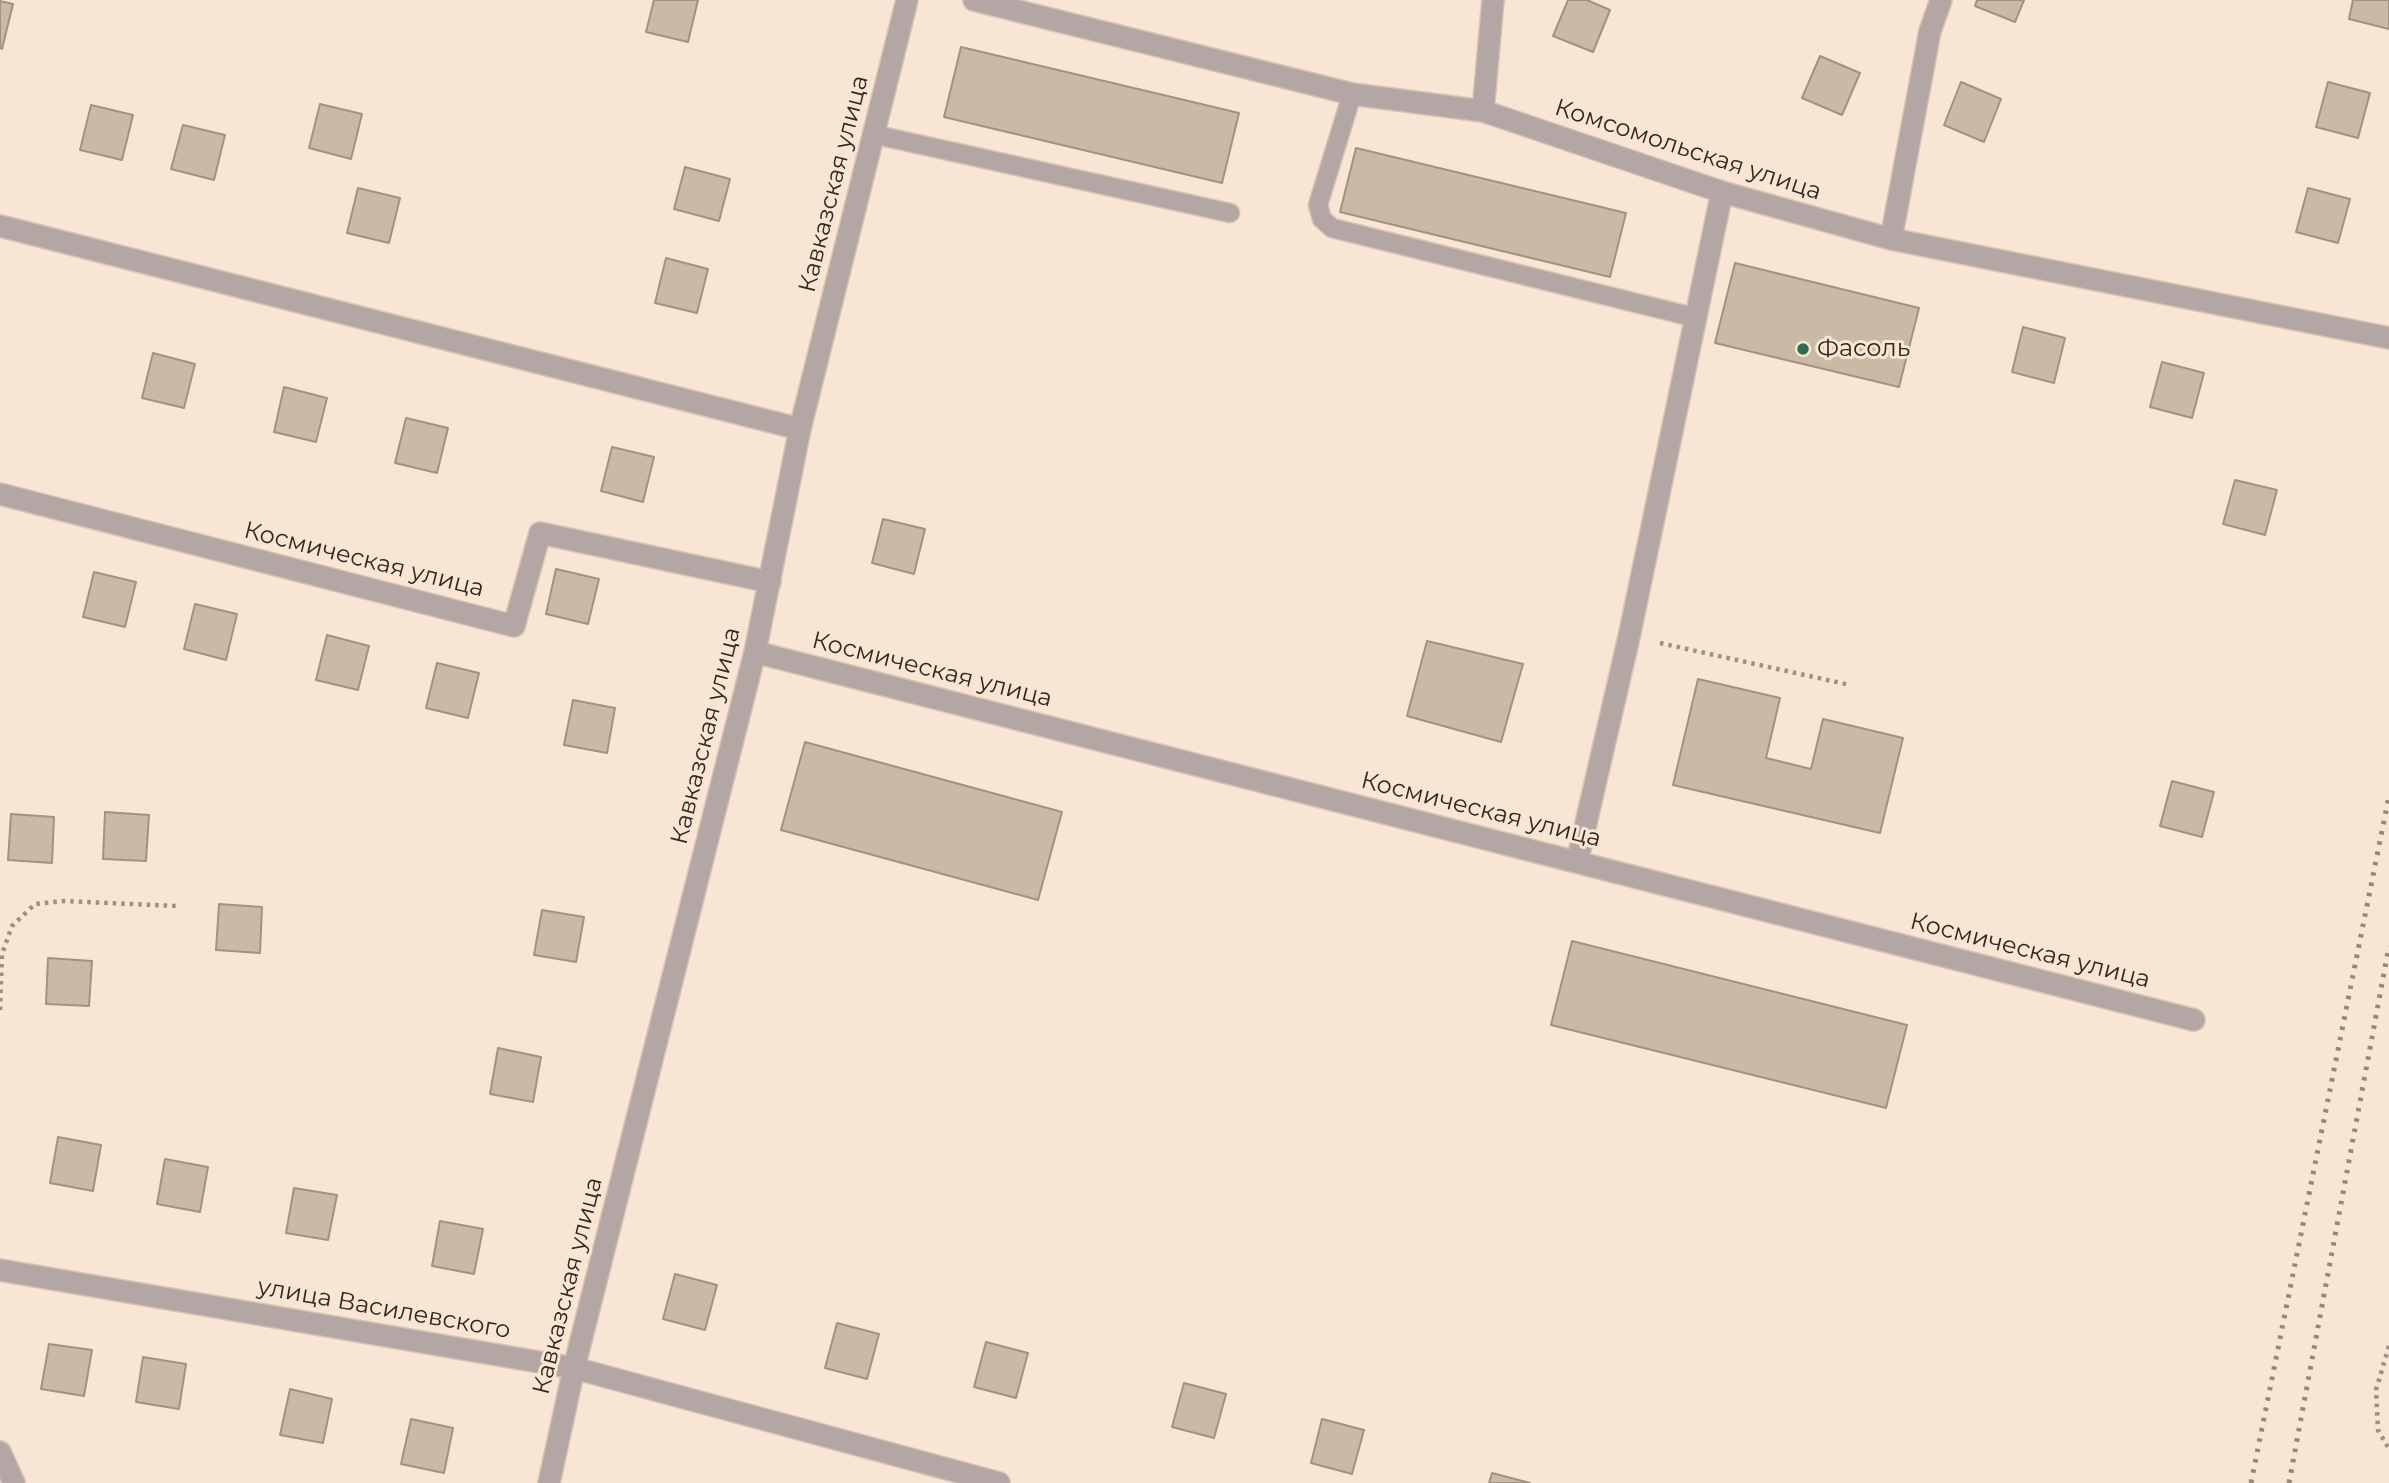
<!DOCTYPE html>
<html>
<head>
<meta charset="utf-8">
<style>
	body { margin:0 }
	canvas { display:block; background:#f8e5d3 }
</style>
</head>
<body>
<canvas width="2389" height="1483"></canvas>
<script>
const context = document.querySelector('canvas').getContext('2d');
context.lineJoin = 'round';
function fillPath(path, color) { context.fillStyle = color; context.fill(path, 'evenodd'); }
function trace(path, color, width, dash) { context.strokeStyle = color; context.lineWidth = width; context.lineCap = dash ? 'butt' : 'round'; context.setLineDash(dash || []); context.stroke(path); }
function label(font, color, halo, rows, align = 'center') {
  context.font = font + ' Montserrat,sans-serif'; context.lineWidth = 6; context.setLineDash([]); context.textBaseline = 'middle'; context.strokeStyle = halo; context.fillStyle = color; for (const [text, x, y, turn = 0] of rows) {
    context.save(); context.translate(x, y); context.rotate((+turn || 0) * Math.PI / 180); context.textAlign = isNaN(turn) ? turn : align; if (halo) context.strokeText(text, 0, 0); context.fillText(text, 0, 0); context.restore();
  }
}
const building = new Path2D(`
	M654,0h44l-10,42 -42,-10z
	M1568,0h19l23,10 -17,42 -40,-16z
	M1977,0h47l-9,22 -40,-16z
	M2353,0h36v29l-40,-10z
	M0,1l13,3 -11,45 -2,-1z
	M961,47l278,66 -17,70 -278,-66z
	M1820,56l40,17 -18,42 -40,-17z
	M1961,82l40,17 -17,43 -40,-17z
	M2328,82l42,11 -12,45 -42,-11z
	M320,104l42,10 -11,45 -42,-11z
	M91,105l42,10 -11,45 -42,-10z
	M183,125l42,10 -11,45 -43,-11z
	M1356,148l270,65 -16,64 -270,-65z
	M685,167l45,12 -11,42 -45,-12z
	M358,188l42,10 -11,45 -42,-10z
	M2308,188l42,11 -12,44 -42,-11z
	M666,258l42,11 -11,44 -42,-10z
	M1735,263l184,45 -20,79 -184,-44z
	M2023,327l42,11 -11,45 -42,-11z
	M153,353l42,11 -11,44 -42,-10z
	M2162,362l42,11 -12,45 -42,-11z
	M284,387l43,11 -11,44 -42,-10z
	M406,418l42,10 -11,45 -42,-10z
	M612,447l42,10 -11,45 -42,-11z
	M2235,480l42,10 -12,45 -42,-11z
	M883,519l42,10 -11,45 -42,-11z
	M556,569l43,10 -11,45 -42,-10z
	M94,572l42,10 -11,45 -42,-10z
	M195,604l42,10 -11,46 -42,-11z
	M327,635l42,11 -11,44 -42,-10z
	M1427,641l96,23 -22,78 -94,-26z
	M437,663l42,10 -11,45 -42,-10z
	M1698,679l82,19 -14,60 45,11 12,-50 80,19 -23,95 -207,-48z
	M573,700l42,8 -8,45 -43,-8z
	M805,742l257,70 -24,88 -257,-70z
	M2172,781l42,11 -12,45 -42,-11z
	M105,812l44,3 -3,46 -43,-2z
	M11,814l43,3 -2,46 -44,-3z
	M219,904l43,3 -2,46 -44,-3z
	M542,910l42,7 -8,45 -42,-7z
	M1572,941l335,84 -21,83 -335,-83z
	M48,958l44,3 -3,45 -43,-2z
	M498,1048l43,9 -8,45 -43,-8z
	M58,1137l43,8 -8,46 -43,-8z
	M165,1159l43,8 -8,45 -43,-8z
	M294,1188l43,7 -9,45 -42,-7z
	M440,1221l43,8 -9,45 -42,-8z
	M675,1274l42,11 -12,45 -42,-11z
	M837,1323l42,11 -12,45 -42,-11z
	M986,1342l42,11 -12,45 -42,-11z
	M49,1344l43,6 -8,46 -43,-7z
	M143,1357l43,7 -7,45 -43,-7z
	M1184,1383l42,11 -12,44 -42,-11z
	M290,1389l42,10 -9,44 -43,-8z
	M411,1419l42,9 -9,45 -43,-9z
	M1322,1419l42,11 -12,44 -41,-11z
	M1492,1473l38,10h-41z`);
fillPath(building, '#c8baa5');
trace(building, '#a1937f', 2);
const lane = new Path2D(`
	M1352,94l-34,111 4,14 10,9 365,90
	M872,134l358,79`);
const street = new Path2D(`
	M974,0l378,94 131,17 239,81 169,47 498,99
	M1483,111l10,-111
	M0,226l800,203
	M1891,239l39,-208 11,-31
	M0,494l514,132 26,-93 230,49
	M755,652l1439,368
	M1577,862l52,-225 93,-445
	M0,1270l574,98 425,115
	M0,1452l14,31
	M549,1483l25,-115 181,-716 45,-223 107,-429`);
trace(lane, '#d4c3b3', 21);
trace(street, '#d4c3b3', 24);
trace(new Path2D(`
	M1660,643l190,42
	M0,1010l2,-56 10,-28 23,-22 29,-3 113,5
	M2389,1346l-13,44 2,40 11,19`), '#9d8f82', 4.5, [3.5, 5]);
trace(lane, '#b3a6a5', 18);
trace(street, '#b3a6a5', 21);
trace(new Path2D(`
	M2251,1483l138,-687
	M2289,1483l100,-537`), '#95887b', 5, [3.5, 7]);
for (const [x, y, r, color] of [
	[1803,349,7,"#306c56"]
]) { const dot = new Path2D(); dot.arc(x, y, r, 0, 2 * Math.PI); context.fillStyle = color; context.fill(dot); trace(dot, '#f8e5d3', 2.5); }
label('24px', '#2f2821', '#f8e5d3', [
	["Комсомольская улица",1688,150,18],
	["Кавказская улица",834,184,-76],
	["Космическая улица",364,560,14],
	["Космическая улица",932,670,14],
	["Кавказская улица",706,736,-76],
	["Космическая улица",1481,810,14],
	["Космическая улица",2030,951,14],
	["Кавказская улица",568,1286,-76],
	["улица Василевского",384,1309,10]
]);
label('24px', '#2f2821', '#f8e5d3', [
	["Фасоль",1817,349]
], 'left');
</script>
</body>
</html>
